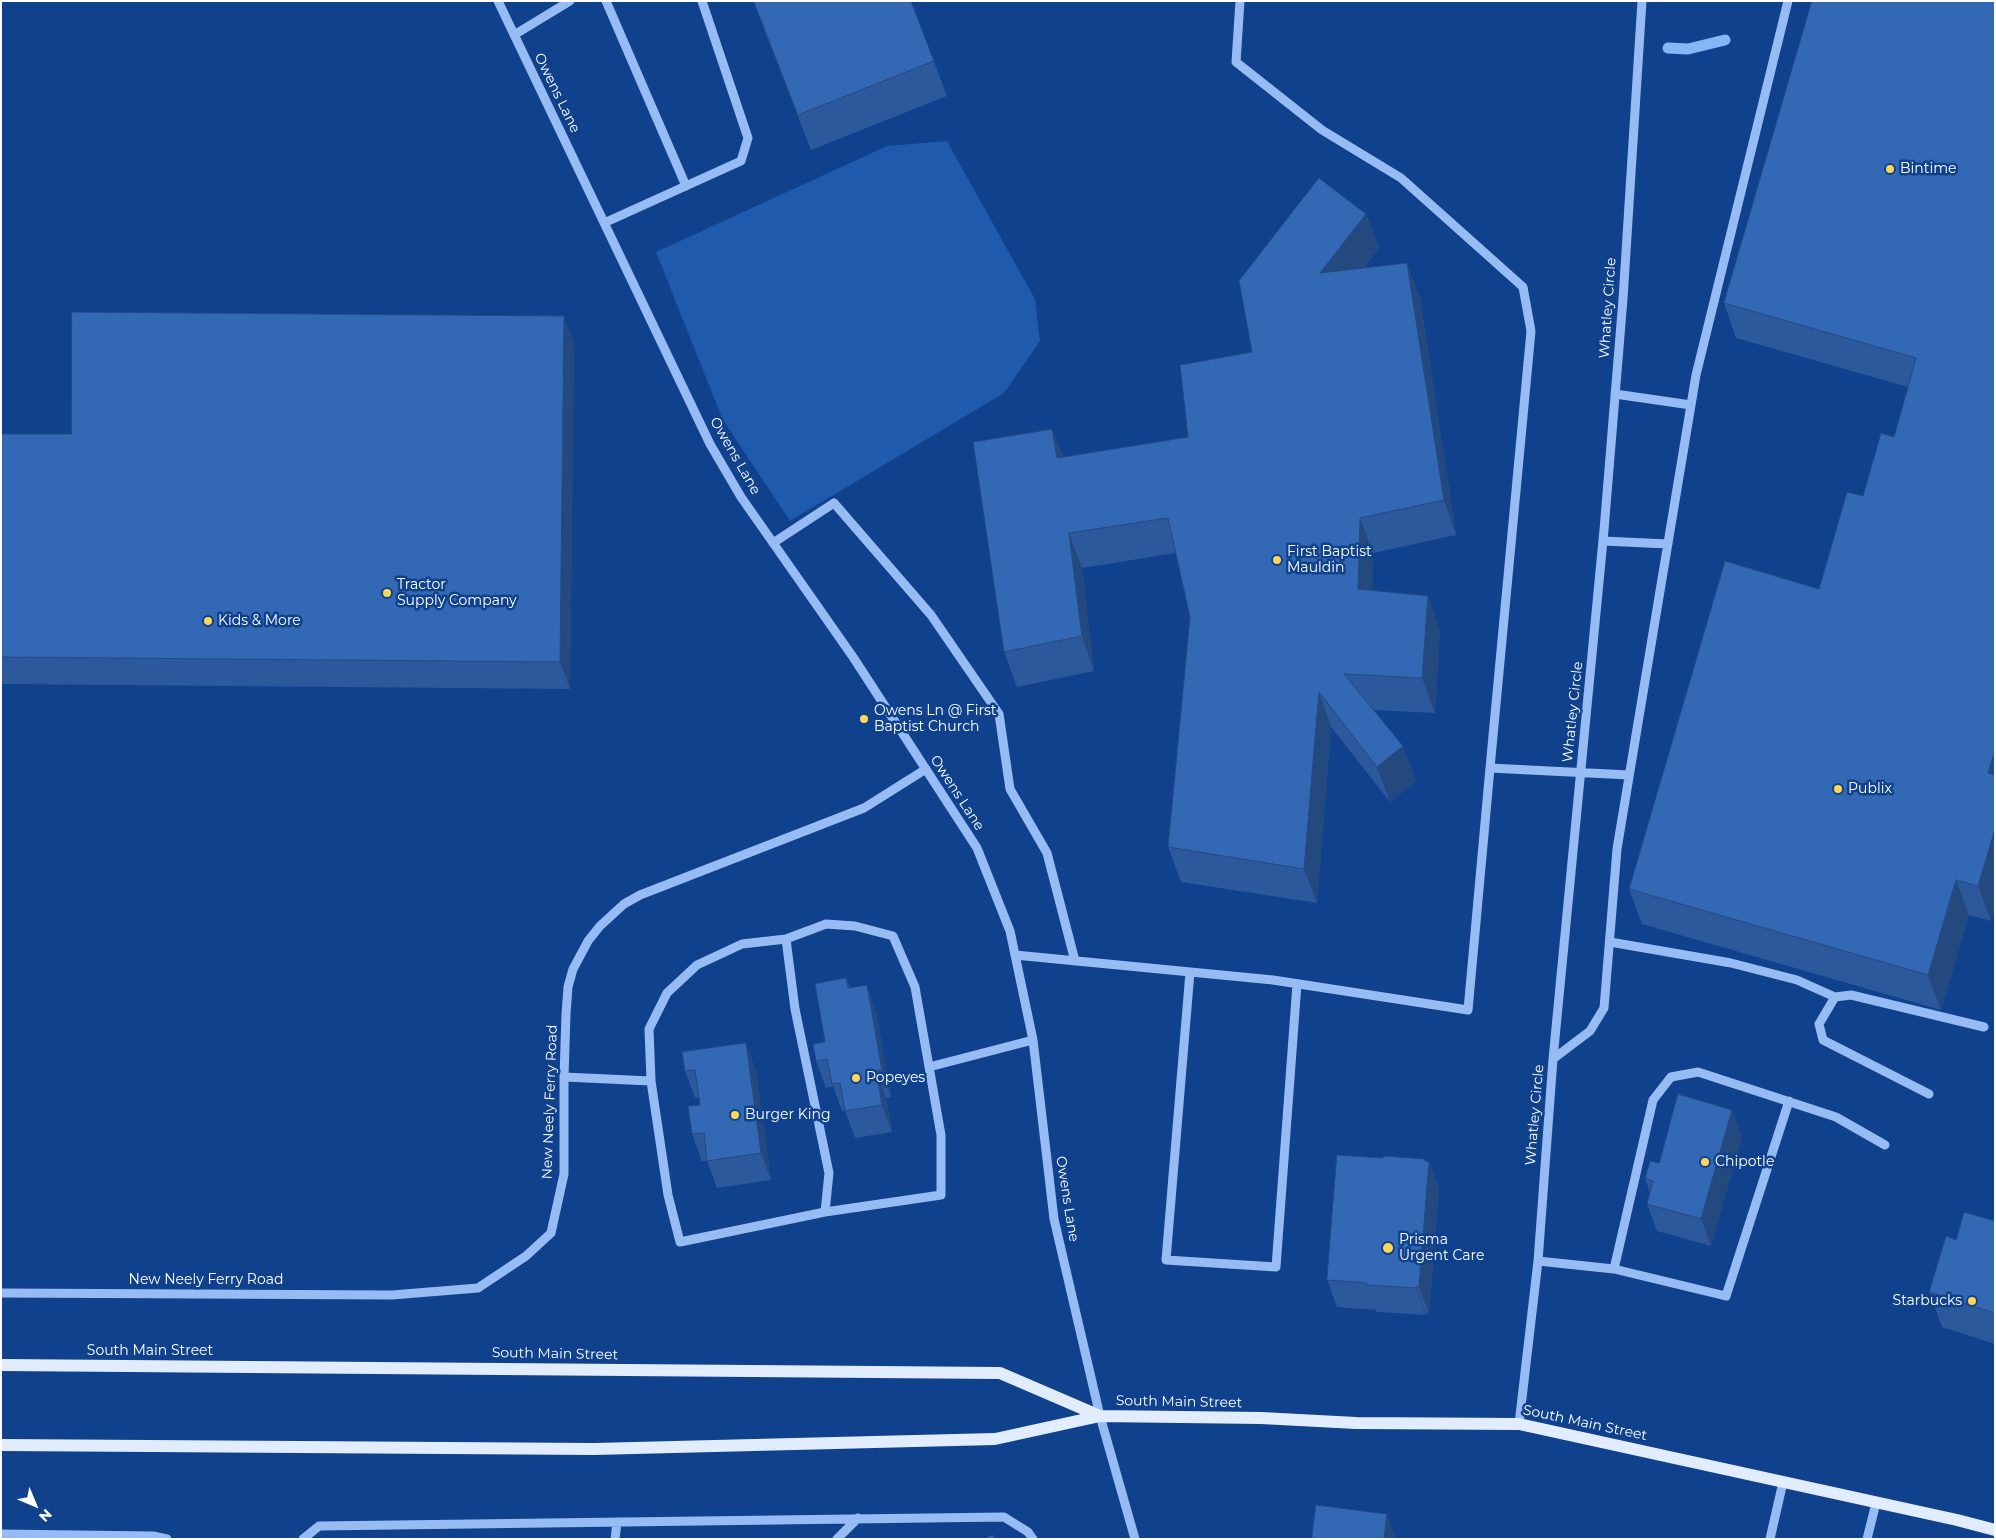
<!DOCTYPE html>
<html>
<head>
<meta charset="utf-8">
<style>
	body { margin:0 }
	#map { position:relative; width:1996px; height:1540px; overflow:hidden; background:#0f418d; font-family:Montserrat,sans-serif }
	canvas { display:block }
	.frame { position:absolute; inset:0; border:2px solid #fff; pointer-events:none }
	.north { position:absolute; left:10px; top:1480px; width:50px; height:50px; -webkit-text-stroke:4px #0f418d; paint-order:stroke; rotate:135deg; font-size:14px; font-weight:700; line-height:20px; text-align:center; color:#fff }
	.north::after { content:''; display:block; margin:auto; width:18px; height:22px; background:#fff; clip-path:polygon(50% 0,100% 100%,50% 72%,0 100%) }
</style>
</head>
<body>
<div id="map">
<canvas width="1996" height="1540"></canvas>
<div class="frame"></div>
<div class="north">N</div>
</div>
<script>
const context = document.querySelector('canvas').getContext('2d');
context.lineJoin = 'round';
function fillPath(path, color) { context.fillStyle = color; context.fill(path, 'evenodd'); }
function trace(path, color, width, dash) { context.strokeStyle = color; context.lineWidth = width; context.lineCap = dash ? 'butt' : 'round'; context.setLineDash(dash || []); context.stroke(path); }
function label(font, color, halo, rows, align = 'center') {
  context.font = font + ' Montserrat,sans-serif'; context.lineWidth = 5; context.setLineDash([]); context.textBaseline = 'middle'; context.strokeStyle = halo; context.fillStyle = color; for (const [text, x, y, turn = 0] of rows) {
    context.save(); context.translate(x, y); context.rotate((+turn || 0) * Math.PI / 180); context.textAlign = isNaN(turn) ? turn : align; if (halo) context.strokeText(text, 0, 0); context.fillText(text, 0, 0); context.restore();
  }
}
fillPath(new Path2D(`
	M947,141l88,158 5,42 -36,52 -214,128 -67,-101 -67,-168 231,-106z`), '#205aad');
trace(new Path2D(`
	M1668,48l20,1 37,-9`), '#87b6f7', 11);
trace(new Path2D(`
	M498,1l212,443 31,53 112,160 124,191 33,83 23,109 21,179 46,197 35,123
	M606,1l80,185
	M1240,1l-4,61 86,68 79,48 122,109 8,44 -41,437
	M514,35l56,-34
	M604,223l137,-62 7,-23 -46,-137
	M1615,394l76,11
	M1603,541l65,3
	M773,543l61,-40 97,112 68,99 11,75 37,64 28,108
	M826,924l29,2 38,10 22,51 26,148v60l-116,17 -145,30 -12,-47 -17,-114 -2,-52 18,-36 30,-28 45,-21 44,-5z
	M786,939l9,70 34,164 -4,39
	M1610,942l121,21 66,17 38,17
	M1015,955l258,25 195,30 22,-242 139,7
	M1190,972l-24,288 110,7 21,-283
	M1553,1059l37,-28 14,-23 13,-159 79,-474 92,-374
	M929,1067l104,-27
	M564,1077l87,4
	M1929,1094l-106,-54 -4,-16 16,-27 16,-2 133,32
	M1538,1261l76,8 112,27 63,-195
	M1614,1269l39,-169 18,-23 27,-5 138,45 49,28
	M1,1293l391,2 86,-7 48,-32 25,-23 13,-59v-97l2,-63 2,-27 5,-18 15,-28 12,-15 24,-22 16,-9 224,-87 62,-39
	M1519,1424l19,-163 15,-202 51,-529 19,-231 19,-298
	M1,1534l152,2 14,3
	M303,1539l16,-13 685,-9 24,15 5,7
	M615,1539l2,-17
	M837,1539l21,-21
	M1770,1539l13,-57
	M1867,1539l9,-36`), '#96bcf3', 9);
trace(new Path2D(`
	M1,1365l999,8 100,43
	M1,1445l593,4 401,-10 105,-23 161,2 95,5 163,1 438,96 38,10`), '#e2ecff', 12);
fillPath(new Path2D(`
	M753,1h158l36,95 -136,54z
	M1995,1l-4,920 -22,-6 -28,95 -299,-86 -13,-35 190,-300 44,-93 31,-59 14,-50 -172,-49 -12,-35z
	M1366,214l13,34 -15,20 56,30 36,237 -83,18 -1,37 56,6 12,35 -5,82 -61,-3 29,36 13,35 -26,21 -59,-75 -14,176 -136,-21 -13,-35 22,-230 -14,-64 -94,15 12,103 -77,16 -13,-35 48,-223 11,28 125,-20 64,-85z
	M574,343l-4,346 -569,-5v-250h70z
	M846,978l4,10 26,24 15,85 -5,1 6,34 -37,6 -10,-27h-3l-9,-25 -7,2 -10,-27 9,-19z
	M682,1052l74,18 15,110 -54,8 -10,-27h-5l-10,-27 8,-29 -1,-7h-4l-10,-27z
	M1742,1137l-31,109 -54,-15 -10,-27 3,-11 -5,-15 14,-15z
	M1426,1162h3l10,27 -10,125 -3,-1v2l-49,-3 -1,-2 -39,-3 -10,-27z
	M1995,1221v123l-53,-17 -13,-35 27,-52z`), '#2c599c');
fillPath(new Path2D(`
	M1366,214l13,34 -47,60 -12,-35z
	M1407,263l13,35 36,237 -12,-35z
	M564,316l10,27 -4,346 -10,-27z
	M1052,429l13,35 -8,-6z
	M1360,518l13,35 -2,71 -13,-35z
	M1069,533l13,35 12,103 -12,-35z
	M1428,596l12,35 -5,82 -13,-35z
	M1319,692l12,35 -14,176 -13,-34z
	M1403,746l13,35 -26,21 -13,-35z
	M1995,751v40l-7,-18z
	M1995,829v79l-4,13 -13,-35z
	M1956,880l13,35 -28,95 -13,-35z
	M867,985l9,27 15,85 -9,-27z
	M746,1043l10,27 15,110 -10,-27z
	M876,1071l10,27 6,34 -10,-27z
	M1732,1110l10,27 -31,109 -10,-27z
	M1425,1159l4,10v-7l10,27 -10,125 -10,-27z
	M1416,1287l10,26v2l-10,-27z
	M1387,1514l9,25h-12z`), '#24497f');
const building = new Path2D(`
	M754,1h157l23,60 -136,54z
	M1812,1h183v750l-7,22 7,2v54l-17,57 -22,-6 -28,95 -299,-86 96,-328 94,28 28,-97 16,4 18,-63 13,4 22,-79 -192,-55z
	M1319,178l47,36 -46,59 87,-10 37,237 -84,18 -2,71 70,7 -6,82 -78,-4 59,72 -26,21 -58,-75 -15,177 -136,-22 22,-230 -22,-99 -99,15 13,103 -78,16 -31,-210 79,-13 5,29 131,-21 -8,-72 72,-13 -13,-71z
	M72,312l492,4 -4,346 -559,-5v-223h70z
	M846,978l2,10 19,-3 15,85 -6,1 6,34 -37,6 -5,-28 -8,1 -5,-25 -11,2 -3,-17 12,-2 -10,-58z
	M746,1043l15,110 -54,8 -3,-28 -12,1 -4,-28 12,-1 -5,-35 -10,1 -3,-19z
	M1678,1094l54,16 -31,109 -54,-15 6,-23 -8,-3 5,-17 9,2z
	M1337,1155l46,3v-2l42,3v2l4,1 -10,125h-3v1l-49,-3v-2l-40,-3z
	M1964,1212l31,9v92l-66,-21 17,-56 10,4z
	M1316,1505l71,9 -3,25h-66l-6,-1z
	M993,1535l2,4h-11z`);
fillPath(building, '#3368b5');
trace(building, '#24497f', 1);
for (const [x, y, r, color] of [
	[1890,169,5,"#ffd658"],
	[1277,560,5,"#ffd658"],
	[387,593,5,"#ffd658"],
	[208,621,5,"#ffd658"],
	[864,719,5,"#ffd658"],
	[1838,789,5,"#ffd658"],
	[856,1078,5,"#ffd658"],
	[735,1115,5,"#ffd658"],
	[1705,1162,5,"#ffd658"],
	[1388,1248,6,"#ffd658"],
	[1972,1301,5,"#ffd658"]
]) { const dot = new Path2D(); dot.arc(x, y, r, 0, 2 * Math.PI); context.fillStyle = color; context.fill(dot); trace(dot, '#0f418d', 2); }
label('14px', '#fff', '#0f418d', [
	["Owens Lane",557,93,64],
	["Whatley Circle",1608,308,-86],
	["Owens Lane",735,456,60],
	["Whatley Circle",1573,712,-84],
	["Owens Lane",957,793,57],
	["New Neely Ferry Road",550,1102,-88],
	["Whatley Circle",1535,1115,-85],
	["Owens Lane",1067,1199,81],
	["New Neely Ferry Road",206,1280],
	["South Main Street",150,1351],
	["South Main Street",555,1354,1],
	["South Main Street",1179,1402,1],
	["South Main Street",1585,1423,12]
]);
label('14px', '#fff', '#0f418d', [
	["Bintime",1900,169],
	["First Baptist",1287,552],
	["Mauldin",1287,568],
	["Tractor",397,585],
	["Supply Company",397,601],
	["Kids & More",218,621],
	["Owens Ln @ First",874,711],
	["Baptist Church",874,727],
	["Publix",1848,789],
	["Popeyes",866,1078],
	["Burger King",745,1115],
	["Chipotle",1715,1162],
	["Prisma",1399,1240],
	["Urgent Care",1399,1256],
	["Starbucks",1962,1301,"right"]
], 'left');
</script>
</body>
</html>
